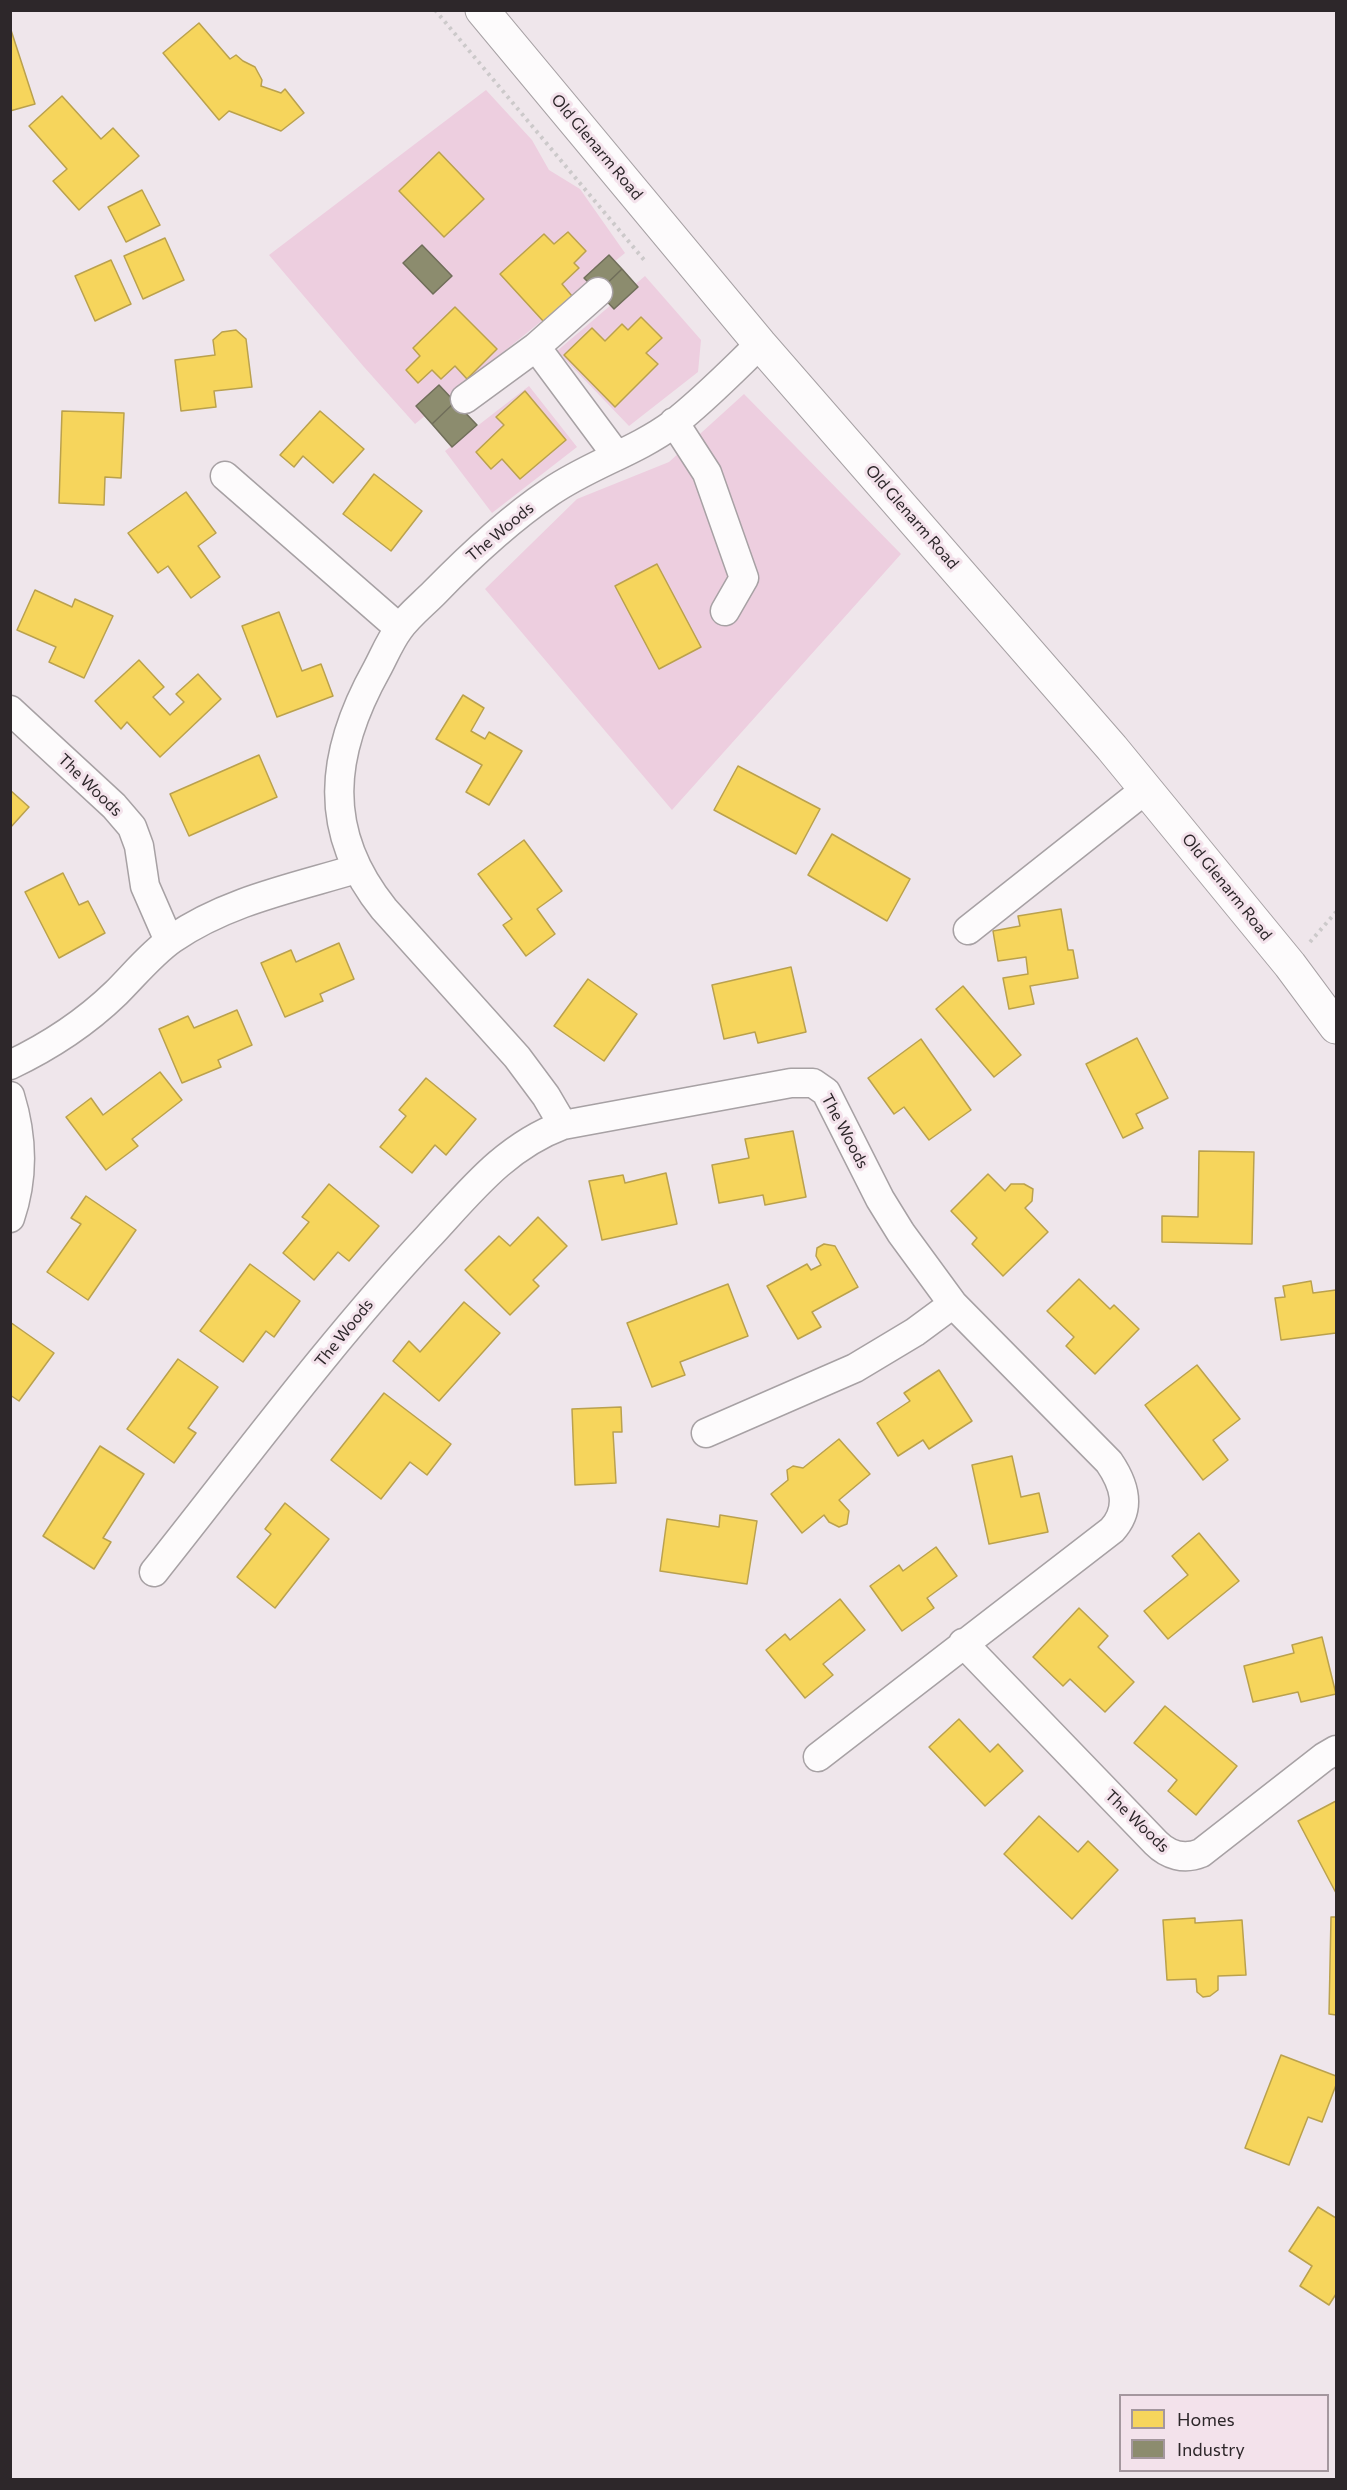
<!DOCTYPE html>
<html>
<head>
<meta charset="utf-8">
<style>
	body { margin:0 }
	#map { position:relative; width:1347px; height:2490px; overflow:hidden; background:#efe6eb; font-family:Commissioner,sans-serif }
	canvas { display:block }
	.frame { position:absolute; inset:0; border:12px solid #2d272a; pointer-events:none }
	.legend { position:absolute; left:1119px; top:2394px; width:210px; height:78px; box-sizing:border-box; background:#f3e2eb; border:2px solid #a4979e; margin:0; padding:8px 10px; list-style:none; font-size:18px; color:#2d272a }
	.legend li { display:flex; align-items:center; gap:12px; height:30px }
	.legend b { width:30px; border:2px solid #a4979e }
</style>
</head>
<body>
<div id="map">
<canvas width="1347" height="2490"></canvas>
<div class="frame"></div>
<ul class="legend">
<li><b style="height:16px;background:#f6d55c"></b>Homes</li>
<li><b style="height:16px;background:#8c8c6e"></b>Industry</li>
</ul>
</div>
<script>
const context = document.querySelector('canvas').getContext('2d');
context.lineJoin = 'round';
function fillPath(path, color) { context.fillStyle = color; context.fill(path, 'evenodd'); }
function trace(path, color, width, dash) { context.strokeStyle = color; context.lineWidth = width; context.lineCap = dash ? 'butt' : 'round'; context.setLineDash(dash || []); context.stroke(path); }
function label(font, color, halo, rows, align = 'center') {
  context.font = font + ' Commissioner,sans-serif'; context.lineWidth = 6; context.setLineDash([]); context.textBaseline = 'middle'; context.strokeStyle = halo; context.fillStyle = color; for (const [text, x, y, turn = 0] of rows) {
    context.save(); context.translate(x, y); context.rotate((+turn || 0) * Math.PI / 180); context.textAlign = isNaN(turn) ? turn : align; if (halo) context.strokeText(text, 0, 0); context.fillText(text, 0, 0); context.restore();
  }
}
fillPath(new Path2D(`
	M486,90l46,50 17,30 31,19 45,64 -210,171 -51,-57 -95,-112z
	M645,276l56,64 -3,32 -69,54 -72,-75z
	M529,386l48,61 -85,66 -47,-62z
	M744,394l157,160 -229,256 -187,-221 92,-90 92,-37z`), '#edcedf');
const homes = new Path2D(`
	M199,23l31,36 6,-4 7,6 12,6 7,13 -1,6 20,7 4,-4 19,24 -23,18 -52,-20 -10,9 -56,-67z
	M10,27l25,77 -25,7z
	M62,96l39,43 12,-11 26,28 -60,54 -26,-29 14,-12 -38,-43z
	M439,152l45,47 -40,38 -45,-46z
	M142,190l18,35 -34,17 -18,-35z
	M568,232l18,19 -12,12 5,5 -17,16 10,12 -28,26 -44,-48 44,-40 10,10z
	M165,238l19,42 -41,19 -19,-43z
	M111,260l20,44 -36,17 -20,-45z
	M455,307l42,42 -30,30 -12,-13 -14,13 -9,-9 -14,13 -12,-13 14,-14 -7,-8z
	M641,317l21,21 -16,15 12,11 -43,43 -51,-52 28,-27 13,13 17,-17 6,6z
	M236,330l10,9 6,48 -38,4 2,16 -35,4 -6,-51 40,-5 -2,-15 9,-8z
	M525,391l41,49 -46,39 -18,-20 -11,10 -15,-17 28,-27 -8,-8z
	M62,411l62,2 -3,65 -16,-1 -1,28 -45,-2z
	M320,411l44,38 -31,34 -30,-27 -9,11 -14,-12z
	M374,474l48,37 -31,40 -48,-37z
	M186,492l30,41 -18,13 22,31 -29,21 -23,-32 -10,7 -30,-40z
	M657,564l44,83 -42,22 -44,-83z
	M35,590l37,17 3,-8 38,17 -29,62 -35,-16 7,-15 -39,-17z
	M279,612l23,59 19,-7 12,32 -56,21 -35,-91z
	M139,660l25,27 -11,10 17,18 14,-13 -8,-8 22,-20 23,25 -61,58 -33,-35 -6,7 -26,-28z
	M463,695l21,13 -13,23 14,8 4,-7 33,19 -33,54 -23,-13 16,-27 -46,-26z
	M259,755l18,42 -88,39 -19,-42z
	M738,766l82,43 -24,45 -82,-44z
	M10,790l19,17 -19,21z
	M832,834l78,45 -23,42 -79,-46z
	M524,840l38,51 -25,18 18,25 -29,22 -23,-31 9,-6 -34,-45z
	M63,873l16,32 9,-4 17,32 -46,25 -34,-66z
	M1061,909l7,41h5l5,28 -48,8 4,18 -25,5 -6,-31 25,-4 -2,-17 -28,4 -5,-30 27,-5 -2,-10z
	M339,943l15,36 -34,15 3,7 -38,16 -24,-54 30,-13 5,12z
	M791,967l15,65 -48,11 -3,-11 -31,7 -12,-54z
	M588,979l49,35 -33,47 -50,-35z
	M963,986l58,69 -27,22 -58,-68z
	M237,1010l15,35 -34,15 3,7 -39,16 -23,-54 29,-13 6,12z
	M1137,1038l31,60 -32,16 7,14 -20,10 -37,-74z
	M921,1039l50,71 -42,30 -25,-33 -10,7 -26,-36z
	M160,1072l22,28 -50,39 6,7 -32,24 -40,-53 25,-19 12,17z
	M426,1078l50,41 -30,36 -11,-10 -23,28 -32,-26 26,-31 -7,-6z
	M793,1131l13,66 -41,8 -2,-10 -44,8 -7,-38 37,-7 -4,-19z
	M1199,1151l55,1 -2,92 -90,-2v-26l36,1z
	M666,1173l11,51 -75,16 -13,-59 34,-6 2,8z
	M988,1174l17,17 6,-7h13l9,5 -1,12 -7,7 23,24 -45,44 -31,-32 5,-6 -26,-27z
	M329,1184l50,42 -30,35 -11,-9 -24,28 -31,-27 26,-31 -7,-5z
	M86,1196l50,34 -48,70 -41,-28 34,-48 -10,-6z
	M538,1217l29,29 -34,34 6,6 -29,29 -45,-45 34,-34 11,10z
	M824,1244l11,2 23,41 -46,25 9,15 -23,12 -31,-53 40,-22 4,6 10,-5 -5,-9 1,-8z
	M250,1264l50,37 -26,36 -8,-6 -23,31 -43,-31z
	M1079,1279l31,30 4,-4 25,24 -44,45 -29,-28 8,-9 -27,-26z
	M1311,1281l2,12 23,-3v43l-55,7 -6,-42 10,-1 -2,-11z
	M728,1284l20,52 -68,26 5,13 -33,12 -25,-64z
	M464,1302l36,31 -61,68 -46,-40 16,-20 11,11z
	M10,1322l44,31 -35,48 -9,-6z
	M178,1359l40,28 -30,41 8,5 -22,30 -47,-34z
	M1197,1365l43,54 -27,21 15,20 -25,20 -58,-75z
	M939,1370l33,51 -43,28 -6,-9 -25,16 -21,-33 33,-22 -6,-8z
	M384,1393l67,51 -24,31 -17,-13 -29,37 -50,-39z
	M621,1407l1,25h-9l3,51 -41,2 -3,-76z
	M839,1439l31,35 -31,26 10,11 -2,13 -8,3 -10,-5 -5,-7 -22,18 -31,-39 17,-14 -1,-10 6,-4 10,2z
	M100,1446l44,28 -41,64 8,4 -17,27 -51,-33z
	M1012,1456l9,41 18,-4 9,39 -59,12 -17,-79z
	M285,1503l44,36 -54,69 -38,-31 34,-43 -6,-5z
	M720,1515l37,6 -10,63 -87,-13 7,-52 52,8z
	M1199,1533l40,48 -71,58 -24,-28 44,-36 -16,-19z
	M936,1547l21,29 -30,22 7,10 -32,23 -32,-45 29,-21 4,6z
	M840,1599l25,31 -42,34 10,11 -28,23 -39,-48 19,-16 5,6z
	M1079,1608l29,28 -10,11 36,35 -29,30 -35,-33 -7,7 -30,-29z
	M1322,1637l14,57 -35,8 -3,-10 -45,10 -9,-36 50,-13 -2,-8z
	M1165,1706l72,60 -41,49 -28,-24 9,-11 -43,-37z
	M959,1719l31,33 8,-8 25,27 -38,35 -56,-59z
	M1336,1801v92l-38,-72z
	M1039,1816l39,36 10,-11 30,29 -46,49 -68,-65z
	M1331,1917h5v98l-7,-1z
	M1195,1918v5l47,-3 4,55 -28,1v14l-8,6 -7,1 -6,-5 -1,-13 -29,1 -4,-60z
	M1281,2055l55,21v9l-14,37 -14,-5 -19,48 -44,-17z
	M1318,2207l18,11v76l-7,11 -29,-19 12,-20 -23,-15z`);
fillPath(homes, '#f6d55c');
trace(homes, '#baa14d', 1.5);
const industry = new Path2D(`
	M422,245l30,31 -19,18 -30,-31z
	M609,255l13,14 -24,23 -14,-14z
	M622,269l16,18 -24,22 -16,-17z
	M439,385l16,17 -23,22 -16,-18z
	M455,402l22,23 -25,22 -20,-23z`);
fillPath(industry, '#8c8c6e');
trace(industry, '#706e5a', 1.5);
const minor = new Path2D(`
	M536,347l81,109
	M465,399l71,-52 62,-55
	M674,422l33,51 37,105 -19,33
	M225,476l174,152
	M10,710l104,96 18,21 7,19 6,40 24,55
	M968,930l178,-141
	M10,1065c40,-19 75,-42 106,-72 18,-18 36,-40 56,-54 55,-38 121,-51 184,-70
	M10,1096c13,42 14,81 0,122
	M563,1125l-17,-29 -29,-39 -133,-148c-63,-78 -54,-156 -7,-240 7,-13 13,-28 22,-40 9,-13 23,-24 35,-36 36,-37 73,-72 116,-101 39,-27 85,-40 123,-68 31,-24 59,-53 87,-80
	M706,1433l149,-65 60,-36 38,-28
	M154,1572c90,-113 176,-230 274,-335 42,-45 76,-90 135,-112l228,-42h22l13,9 54,107 21,34 52,71 156,158c15,22 23,46 3,68l-294,227
	M963,1643l193,200c12,12 28,17 45,10l123,-96 12,-7`);
const tertiary = new Path2D(`
	M482,10l278,334 352,404 178,217 46,62`);
trace(minor, '#a7a1a4', 31);
trace(tertiary, '#a7a1a4', 35);
trace(new Path2D(`
	M435,10l210,251
	M1310,942l26,-30`), '#ccc9ca', 4, [3, 4.5]);
trace(minor, '#fdfbfc', 28);
trace(tertiary, '#fdfbfc', 33);
label('16px', '#2d272a', '#f3e2eb', [
	["Old Glenarm Road",597,147,50],
	["Old Glenarm Road",912,517,49],
	["The Woods",500,532,-40],
	["The Woods",90,785,44],
	["Old Glenarm Road",1227,887,51],
	["The Woods",845,1131,62],
	["The Woods",344,1333,-51],
	["The Woods",1137,1821,44]
]);
</script>
</body>
</html>
